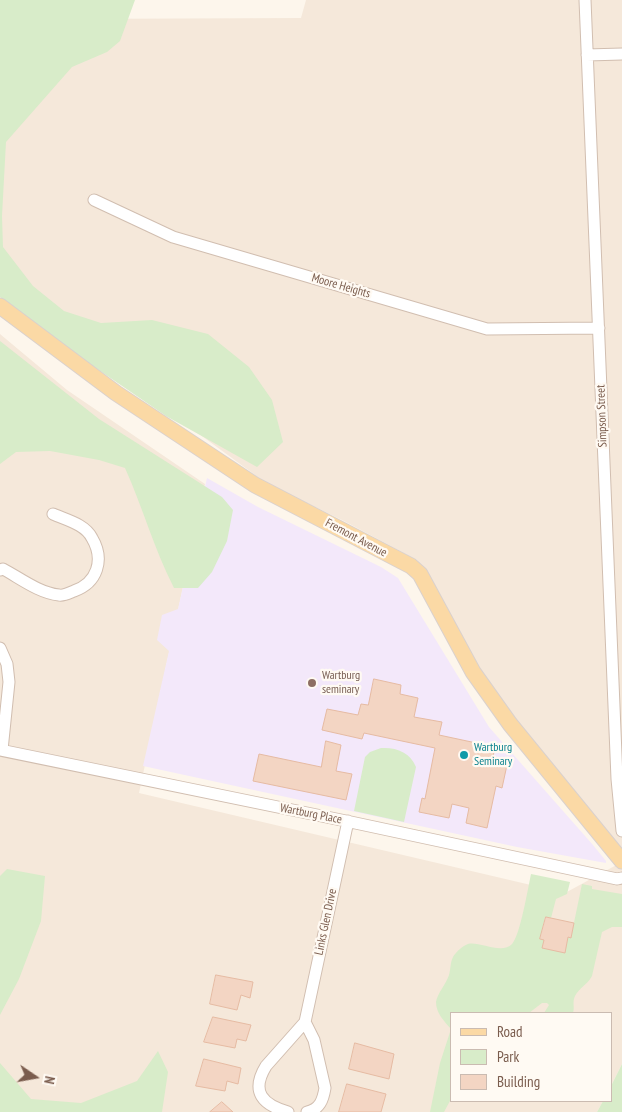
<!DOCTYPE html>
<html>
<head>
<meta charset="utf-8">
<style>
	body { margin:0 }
	#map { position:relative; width:622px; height:1112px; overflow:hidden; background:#fdf6ec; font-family:"PT Sans Narrow",sans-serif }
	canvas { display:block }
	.legend { position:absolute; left:450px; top:1012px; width:162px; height:90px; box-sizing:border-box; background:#fffaf3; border:1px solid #cabbb1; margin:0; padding:6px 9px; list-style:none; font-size:15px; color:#7a5c4d }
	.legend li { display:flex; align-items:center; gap:10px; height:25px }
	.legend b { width:25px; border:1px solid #cabbb1 }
	.north { position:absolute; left:10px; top:1052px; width:50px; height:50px; -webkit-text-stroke:4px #fffaf3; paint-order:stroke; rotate:102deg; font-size:14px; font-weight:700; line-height:20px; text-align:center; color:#7a5c4d }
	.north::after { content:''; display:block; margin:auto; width:18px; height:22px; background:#7a5c4d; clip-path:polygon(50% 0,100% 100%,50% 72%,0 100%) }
</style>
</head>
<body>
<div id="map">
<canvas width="622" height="1112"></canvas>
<ul class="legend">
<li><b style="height:6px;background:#fbd9a5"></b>Road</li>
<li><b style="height:14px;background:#d8ecc9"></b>Park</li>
<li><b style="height:14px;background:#f3d5c3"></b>Building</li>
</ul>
<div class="north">N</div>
</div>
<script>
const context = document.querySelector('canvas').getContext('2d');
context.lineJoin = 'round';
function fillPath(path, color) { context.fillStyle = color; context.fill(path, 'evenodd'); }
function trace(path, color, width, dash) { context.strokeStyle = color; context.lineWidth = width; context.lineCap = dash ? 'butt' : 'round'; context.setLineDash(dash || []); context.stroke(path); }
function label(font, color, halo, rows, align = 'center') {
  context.font = font + ' "PT Sans Narrow",sans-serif'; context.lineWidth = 4.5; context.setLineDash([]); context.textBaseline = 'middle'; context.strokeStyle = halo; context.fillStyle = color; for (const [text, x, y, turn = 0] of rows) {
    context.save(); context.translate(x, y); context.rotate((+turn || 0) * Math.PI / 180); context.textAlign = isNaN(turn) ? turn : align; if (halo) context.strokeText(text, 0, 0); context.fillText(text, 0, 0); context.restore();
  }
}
fillPath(new Path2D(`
	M306,0h316v1064l-11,22v-73h-160v88h152l-6,11h-597v-778l67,56 138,94 -66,309 426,100 57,-31 -136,-180 -32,-60 -37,-62 -73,-39 -78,-38 -266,-195v-203l60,-66 241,-1z`), '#f5e8da');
fillPath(new Path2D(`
	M207,478l51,29 123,60 17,11 91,149 104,118 13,16v2l-89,-16 -374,-81 26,-115 -12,-11 5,-25 16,-6z`), '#f3e8fa');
fillPath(new Path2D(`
	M0,0h135l-15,41 -13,11 -35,15 -66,75 -4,74 1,31 30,39 31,25 37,12 51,-3 56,14 41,33 23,33 11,42 -26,25 -91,-51 -130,-89 -36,-30z
	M0,341l99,78 123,78 11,13 -6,31 -15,31 -14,16h-24c-20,-39 -31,-80 -49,-120l-26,-8 -49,-9 -34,1 -16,12z
	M381,748c15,-1 29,4 35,19l-12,55 -50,-11 11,-54 5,-5z
	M7,869l38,7 -4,45 -22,58 -19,36v-139z
	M531,874l39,8 -3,12 -11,5 -5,19 -6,-1 -5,22 4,1 -2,8 23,4 3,-15h3l11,-53 10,2v3l30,5v33h-10l-10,5 -10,44c-4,8 -13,12 -17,20 -3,6 0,11 -2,17h-29l5,-8 -2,-2h-5l-13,10h-78v16c-7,-8 -15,-16 -15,-27 1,-8 10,-18 13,-27 2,-7 1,-12 4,-18 3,-5 9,-11 15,-13 11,-3 34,11 44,0 8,-8 16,-56 19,-70z
	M451,1029v70l-7,13h-14l10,-49z
	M158,1051l10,21 -6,40h-162v-49l31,36 50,4 56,-22z
	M622,1064v48h-25l6,-11h8v-15z`), '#d8ecc9');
const building = new Path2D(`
	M374,679l27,6 -1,9 18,4 -4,19 28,5 -3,13 56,12 -3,15 15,3 -5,23 -6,-2 -9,42 -21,-5 3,-15 -17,-4 -3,14 -30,-6 3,-14 3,1 10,-51 -71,-15 -2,6 -40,-9 5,-21 31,6 3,-11 7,1z
	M326,741l15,4 -5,26 16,3 -6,26 -93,-19 6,-27 62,13z
	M546,917l28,6 -3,15 -3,-1 -3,16 -23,-5 2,-8 -4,-1z
	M216,975l37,7 -3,16 -9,-3 -4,15 -27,-6z
	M213,1017l38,8 -5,16 -9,-2 -2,9 -31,-6z
	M355,1043l39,11 -5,25 -40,-10z
	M204,1059l37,9 -3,16 -11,-3 -2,10 -29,-5z
	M347,1084l39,10 -5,18h-42z
	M222,1102l11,10h-23z`);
fillPath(building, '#f3d5c3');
trace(building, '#e6bba3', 1);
const minor = new Path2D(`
	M585,0l32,779 5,52
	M587,55l35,-1
	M94,200l79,37 314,92 112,-1
	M0,570l3,-1c17,9 36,24 56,26 5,1 10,-2 15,-4 23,-8 31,-31 18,-53 -7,-14 -26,-18 -39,-24
	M0,648l7,16 2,18 -7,68
	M0,750l346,71 271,58 5,-1
	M305,1022l9,18 11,48c-2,12 -5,21 -18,24
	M288,1112c-25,-7 -38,-20 -22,-46l39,-44 43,-201`);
const major = new Path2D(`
	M0,306l116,87 139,92 156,81 9,8 53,98 37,52 112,137`);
trace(minor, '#d1beb0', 13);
trace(major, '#dad1cd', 17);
trace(minor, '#fff', 11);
trace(major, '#fbd9a5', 15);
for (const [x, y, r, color] of [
	[312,683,5,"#8d6e63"],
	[464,755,5,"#0f9aa8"]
]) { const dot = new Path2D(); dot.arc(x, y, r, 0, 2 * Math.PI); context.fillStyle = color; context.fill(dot); trace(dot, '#fffaf3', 2); }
label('12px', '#7a5c4d', '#fffaf3', [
	["Moore Heights",341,286,16],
	["Simpson Street",602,416,-92],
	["Fremont Avenue",356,538,28],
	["Wartburg Place",311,814,11],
	["Links Glen Drive",326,922,-78]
]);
label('12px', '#785e54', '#fffaf3', [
	["Wartburg",322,676],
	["seminary",322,690]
], 'left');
label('12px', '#0d838f', '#fffaf3', [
	["Wartburg",474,748],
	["Seminary",474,762]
], 'left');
</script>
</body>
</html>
